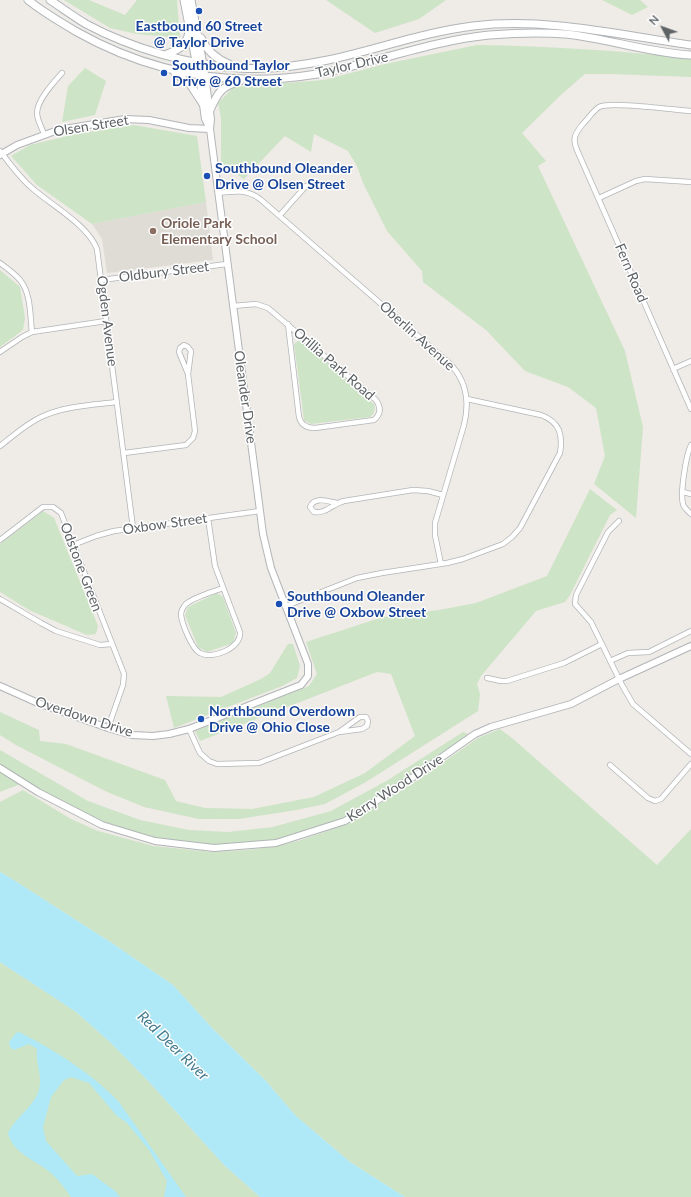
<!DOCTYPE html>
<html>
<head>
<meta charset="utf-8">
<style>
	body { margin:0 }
	#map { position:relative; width:691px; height:1197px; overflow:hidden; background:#efebe7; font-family:Lato,sans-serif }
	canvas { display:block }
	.north { position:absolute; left:643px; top:8px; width:40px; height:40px; -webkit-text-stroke:3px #fff; paint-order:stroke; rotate:311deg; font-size:11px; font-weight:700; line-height:16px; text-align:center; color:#5e6366 }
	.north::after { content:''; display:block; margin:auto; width:14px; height:18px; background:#5e6366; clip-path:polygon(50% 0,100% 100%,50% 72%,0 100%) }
</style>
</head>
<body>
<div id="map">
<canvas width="691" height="1197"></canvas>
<div class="north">N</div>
</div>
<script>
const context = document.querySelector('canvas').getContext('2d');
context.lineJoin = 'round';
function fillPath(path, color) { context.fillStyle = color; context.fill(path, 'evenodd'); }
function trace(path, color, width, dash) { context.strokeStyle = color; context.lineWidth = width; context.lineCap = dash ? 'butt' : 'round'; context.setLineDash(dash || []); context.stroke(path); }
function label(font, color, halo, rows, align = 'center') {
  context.font = font + ' Lato,sans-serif'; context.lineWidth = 3; context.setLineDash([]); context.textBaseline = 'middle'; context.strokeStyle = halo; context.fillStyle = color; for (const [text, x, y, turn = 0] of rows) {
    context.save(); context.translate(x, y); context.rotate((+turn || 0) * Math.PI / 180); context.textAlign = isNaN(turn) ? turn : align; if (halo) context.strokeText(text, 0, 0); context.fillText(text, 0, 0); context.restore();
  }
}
fillPath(new Path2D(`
	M206,202l7,58 -106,13 -5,-34 -10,-15z`), '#dfdbd5');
fillPath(new Path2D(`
	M64,0h25l36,15 12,-15h40l3,38 -43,-4 -27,-6z
	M326,0h120l-27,19 -44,14z
	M602,0h38l8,7 -16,8z
	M477,45c71,1 143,6 214,13v19l-80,-3h-26l-22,19 -41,40 24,28 -8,5 87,185 18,76 -7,91 -42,-34 11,-28 -9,-48 -28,-21 -43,-16 -39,-41 -63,-48 -1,-11 -35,-40 -24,-48 -6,-17 -9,-15 -34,-17 -3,18 -26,-16 -41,43 -23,-15v-46l-3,-15 16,-16 90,-7 61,-16z
	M85,68l21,13 -11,34 -33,7 6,-36z
	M134,125l63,11 9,66 -114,22 -55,-39 -26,-29 19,-11 46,-11z
	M0,270l20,17 5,31 -2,12 -23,17z
	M300,340l5,3 70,62 -1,8 -4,4 -59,7 -7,-4 -10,-76z
	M590,489l27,21 -7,5 -40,80 -5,7 -29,9 -55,65 -4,8 3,10 -2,17 -112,71 -41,22 -29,6 -57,9h-40l-55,-12 -39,-16 -89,-46 -16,-10v-23l39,18 1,11 26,3 99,36 11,21 29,7 47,1 62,-12 51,-24 50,-37 -24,-62 -14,-2 -177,69 -5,-10 114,-45 8,-12 -11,-32 77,-25 56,-7 37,-7 71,-27z
	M43,511l11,7 44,108 -2,8 -9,1 -58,-25 -29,-18v-48z
	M217,593l6,4 13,36 -3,10 -26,9 -9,-5 -13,-32 3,-8z
	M288,644h5l7,22 -3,12 -15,8 -108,42 -8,-32 55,1 40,-18 9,-6z
	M500,729l12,9 145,127 34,-36v368h-286l-55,-35 -55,-47 -29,-34 -53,-52 -40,-44 -58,-40 -106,-68 -9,-5v-70l23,-12 48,29 27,12 55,15 59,6 35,-2 31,-4 23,-6 46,-16 71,-44 60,-42z
	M463,732l5,2 -53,42 -70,45 -69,22 -62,5 -59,-7 -53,-16 -79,-42 -23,9v-42l88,51 52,19 49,10 39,2 45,-5 58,-16 57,-31z
	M0,962l76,50 35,31 39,40 74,82 36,32h-260z`), '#cde4c6');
fillPath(new Path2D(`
	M0,872l9,5 106,68 58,40 40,44 53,52 29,34 55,47 55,35h-145l-36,-32 -74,-82 -39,-40 -35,-31 -76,-50z
	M19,1032c36,18 72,41 100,70l67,95h-22l3,-16 -18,-31 -22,-27 -11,-8 -27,-32 -18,-6 -7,3 -13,17 -8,30 3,14 31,35 15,-2 23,17 5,6h-49c-6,-8 -12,-17 -20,-24 -15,-13 -38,-19 -43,-40 8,-16 26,-27 31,-43 4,-14 -4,-27 -2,-41l-8,-5 -15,6 -4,-3 -1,-5 7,-9z`), '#afe9f7');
const minor = new Path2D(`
	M691,111c-16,-1 -81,-10 -92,-4 -6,4 -12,13 -17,18 -7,9 -10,14 -5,25l114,259
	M44,134c-2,-6 -7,-14 -7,-21 0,-13 17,-31 25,-40
	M0,151c10,13 20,27 32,37 19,17 56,37 65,61l36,279
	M218,193c15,-2 29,-4 42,6l188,163c18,17 22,39 16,63l-29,98v12l6,29
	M599,198l37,-17 9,-2 46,3
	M280,215l26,-29
	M0,263c7,5 14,10 20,17 11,13 10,35 12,52
	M101,280l126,-16
	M233,306l23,-2 12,4 108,92c5,7 5,14 -2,20l-59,8c-8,0 -14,-3 -16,-11l-11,-93
	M0,352l22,-15 10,-5 74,-11
	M673,369l18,-8
	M691,445c-5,10 -11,48 -8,59 1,4 5,7 8,10
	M0,446c13,-10 26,-22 41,-29 23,-11 51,-12 76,-15
	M124,453l62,-8 7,-7 2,-7 -7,-57 3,-23 -3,-4 -4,-2 -4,3 -1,4 9,22
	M683,492l8,2
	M337,503c-9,-2 -23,-7 -27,4l4,5c11,2 19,-8 30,-11l69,-11 15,1 15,4
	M208,518l7,48 25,66c2,16 -28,28 -40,21 -8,-4 -18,-29 -19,-38 0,-4 2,-8 5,-11 8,-7 27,-12 37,-16
	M619,521l-11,11 -32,63 -1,9 16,18 31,63 11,19 58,50
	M0,540l43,-33h10l8,6 63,161 -1,11 -15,43
	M73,545l23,-9 18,-5 146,-20
	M0,599l41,24 15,8 44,14 11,-1
	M286,606l71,-28 25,-5 65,-10 16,-4 40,-15 9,-7 8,-9 40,-75c3,-18 0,-31 -19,-38l-74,-16
	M610,661l18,-8 21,-1 42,-21
	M487,678l14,3h6l57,-18 38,-19
	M189,729l11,24 9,8 8,3 42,-1 80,-31 21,-15h6l2,4 -1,5 -5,3 -23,3
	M610,765l38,33 7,3 6,-2 30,-35`);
const tertiary = new Path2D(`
	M199,76l6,43 5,10
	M0,155l17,-10 41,-15 67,-11 24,1 40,8 21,1
	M0,686l38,17 70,25 24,7 21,1 16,-2 20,-5 112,-44 7,-9v-12l-37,-96 -8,-34 -53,-405 1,-10 -6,-43
	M0,768l38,24 64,33 53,16 59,7 62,-5 69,-22 70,-45 60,-42 16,-7 80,-23 48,-25 72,-33`);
const secondary = new Path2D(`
	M28,0c15,12 32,22 49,32 75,42 156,56 240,42 58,-11 113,-33 172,-39 25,-2 51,-3 76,-1 42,4 83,19 126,21
	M50,0c12,8 24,17 36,24 45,24 102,41 153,44 29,2 60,-2 89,-8 48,-10 96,-28 145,-34 74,-9 146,9 218,19
	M184,0l15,76
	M191,0l14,76
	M201,38c6,13 15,21 28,26
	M167,54c13,-5 20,-8 22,-23
	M175,73l15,11 13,20
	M210,110c8,-18 11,-23 30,-29`);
trace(minor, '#b2b5b8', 6);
trace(tertiary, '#b2b5b8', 8);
trace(secondary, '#b1b5b8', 9);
trace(minor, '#fff', 4.5);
trace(tertiary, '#fff', 6);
trace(secondary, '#fff', 7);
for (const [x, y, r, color] of [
	[199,11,4,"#1a4fb4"],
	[164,73,4,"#1a4fb4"],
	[207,176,4,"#1a4fb4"],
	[153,231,4,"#8d6e63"],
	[279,604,4,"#1a4fb4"],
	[201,719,4,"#1a4fb4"]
]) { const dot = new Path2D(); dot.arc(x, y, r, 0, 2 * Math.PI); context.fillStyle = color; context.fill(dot); trace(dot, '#fff', 1.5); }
label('bold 14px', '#164399', '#fff', [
	["Eastbound 60 Street",199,26,"center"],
	["@ Taylor Drive",199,42,"center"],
	["Southbound Taylor",172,65],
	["Drive @ 60 Street",172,81],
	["Southbound Oleander",215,168],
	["Drive @ Olsen Street",215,184],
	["Southbound Oleander",287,596],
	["Drive @ Oxbow Street",287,612],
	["Northbound Overdown",209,711],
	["Drive @ Ohio Close",209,727]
], 'left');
label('14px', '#5e6366', '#fff', [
	["Taylor Drive",352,65,-13],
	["Olsen Street",91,126,-9],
	["Oldbury Street",164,272,-7],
	["Fern Road",631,273,67],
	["Ogden Avenue",107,321,83],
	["Oberlin Avenue",417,336,42],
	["Orillia Park Road",334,364,41],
	["Oleander Drive",245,397,82],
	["Oxbow Street",165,524,-8],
	["Odstone Green",81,567,69],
	["Overdown Drive",84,717,18],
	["Kerry Wood Drive",395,788,-33]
]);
label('bold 14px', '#785e54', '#fff', [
	["Oriole Park",161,223],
	["Elementary School",161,239]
], 'left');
label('italic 15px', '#427a8f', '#fff', [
	["Red Deer River",173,1046,44]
]);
</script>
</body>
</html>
